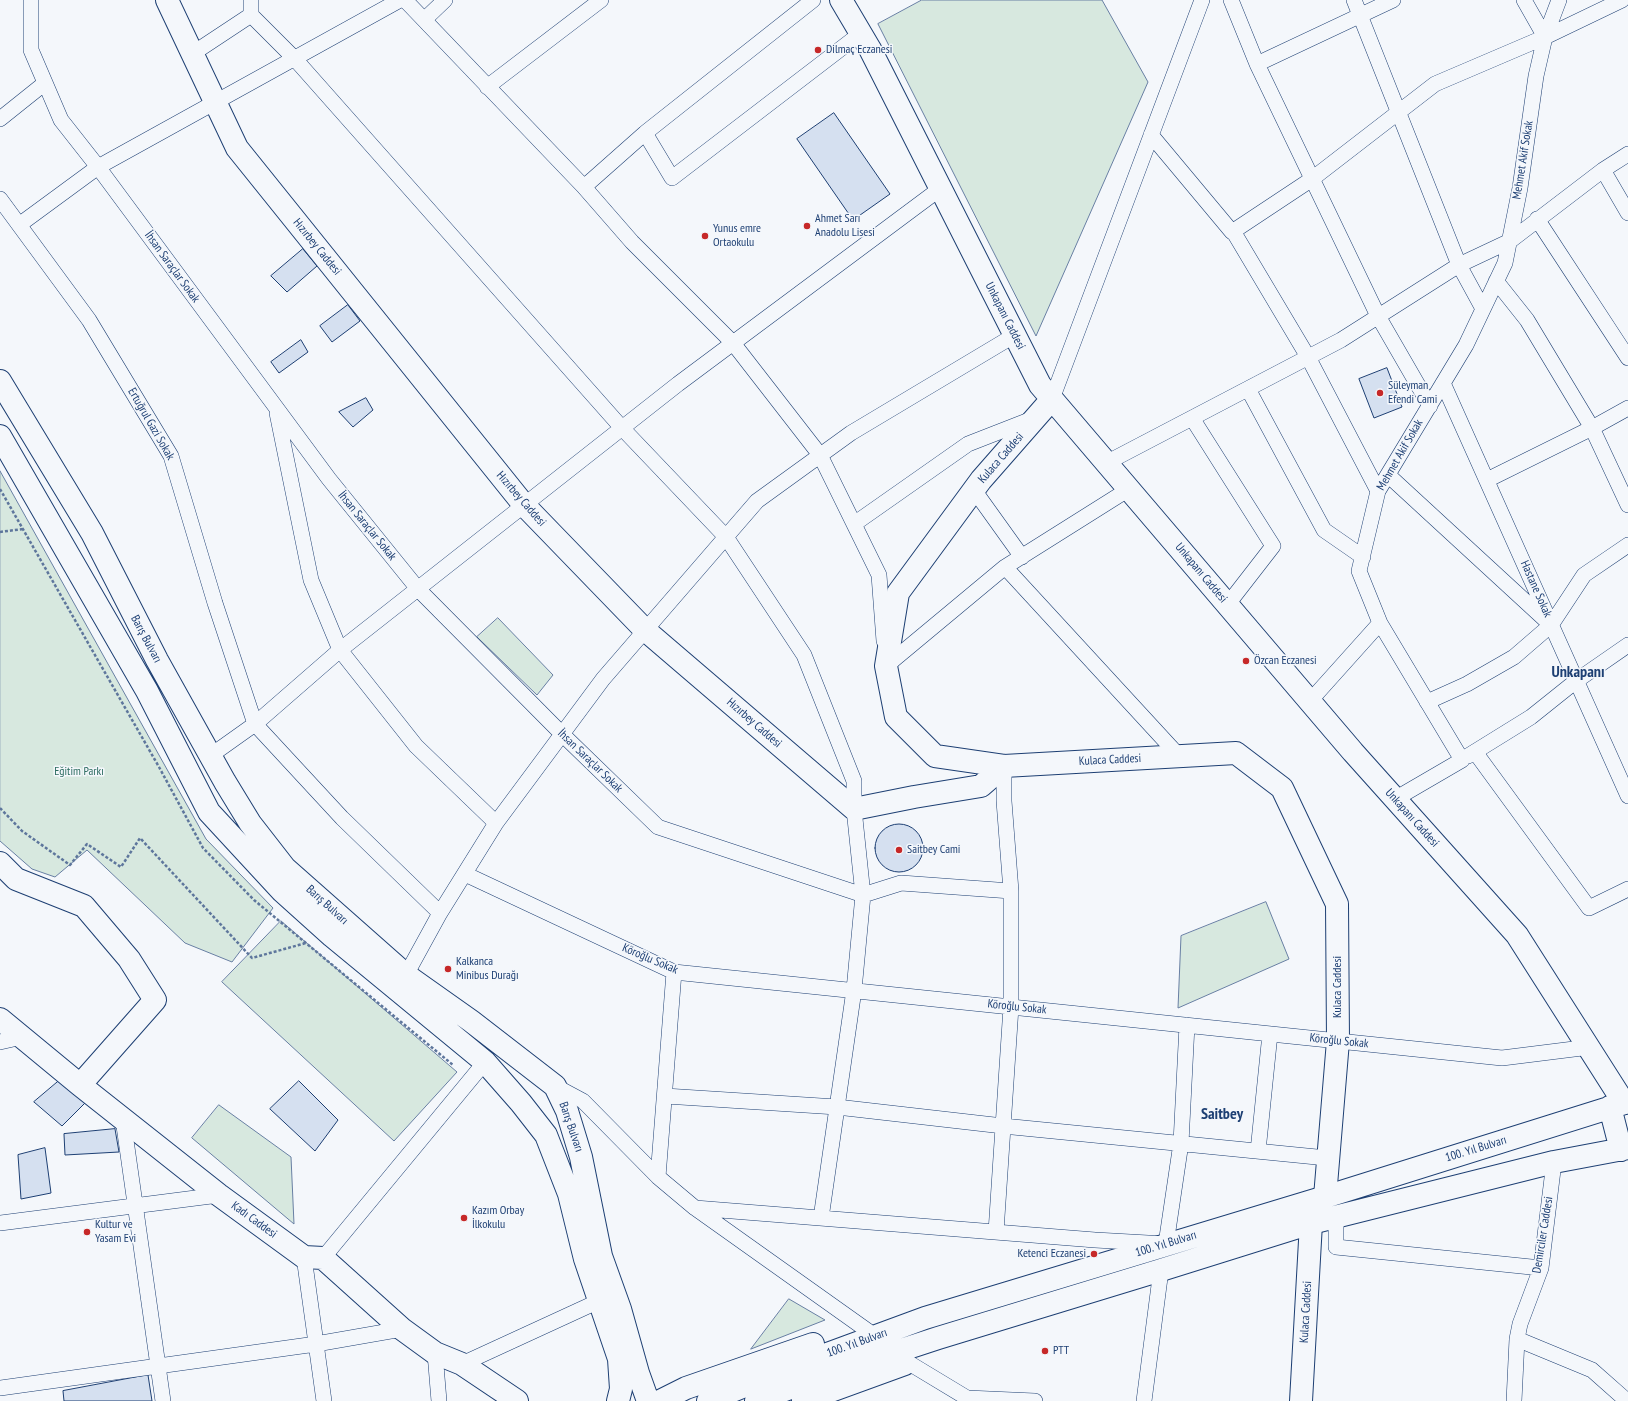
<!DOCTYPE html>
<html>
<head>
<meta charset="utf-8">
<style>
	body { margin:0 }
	canvas { display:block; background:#f4f7fb }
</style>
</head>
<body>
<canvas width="1628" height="1401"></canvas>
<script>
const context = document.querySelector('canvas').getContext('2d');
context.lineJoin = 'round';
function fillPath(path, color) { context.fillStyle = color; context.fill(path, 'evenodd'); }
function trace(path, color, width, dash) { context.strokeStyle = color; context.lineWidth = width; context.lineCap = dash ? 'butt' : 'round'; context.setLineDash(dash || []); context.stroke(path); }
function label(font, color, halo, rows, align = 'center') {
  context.font = font + ' "PT Sans Narrow",sans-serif'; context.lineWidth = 3; context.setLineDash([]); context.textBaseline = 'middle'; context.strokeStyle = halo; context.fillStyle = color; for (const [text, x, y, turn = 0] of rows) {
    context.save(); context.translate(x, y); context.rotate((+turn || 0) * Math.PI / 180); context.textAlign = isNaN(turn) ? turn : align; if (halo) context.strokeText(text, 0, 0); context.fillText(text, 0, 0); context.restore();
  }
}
const green = new Path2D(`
	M922,0h180l46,82 -112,254 -158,-312z
	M0,471l206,368 67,69 -41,54 -47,-19 -98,-93 -32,27 -23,-8 -32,-28z
	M498,618l55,57 -16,20 -60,-58z
	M1266,902l23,57 -111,49 3,-72z
	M281,921l176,151 -63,69 -172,-159z
	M219,1105l72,52 3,67 -102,-86z
	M789,1299l36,21 -74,29z`);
fillPath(green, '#d7e8df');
trace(green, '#687fa3', 1);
const building = new Path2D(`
	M834,113l56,81 -37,26 -56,-81z
	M303,249l14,17 -30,26 -16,-16z
	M348,305l12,16 -28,21 -12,-16z
	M301,340l7,12 -29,21 -8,-11z
	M1387,368l15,39 -28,11 -15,-39z
	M366,398l7,12 -20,17 -14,-15z
	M875 848a24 24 0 1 1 48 0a24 24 0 1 1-48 0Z
	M60,1080l27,21 -25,25 -28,-24z
	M299,1081l39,39 -23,31 -45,-42z
	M115,1129l4,23 -54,3 -1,-21z
	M45,1148l6,45 -30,6 -3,-44z
	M148,1375l4,26h-88l-1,-10z`);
fillPath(building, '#d5e0f0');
trace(building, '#1d3f73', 1);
const street = new Path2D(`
	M31,0v50l30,70 37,47 231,312 89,110 144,145 96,93 205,68
	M405,0l179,187 48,55 101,101 87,112 59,120 5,66
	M1231,0l26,64 136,-64
	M1524,0l21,37
	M251,15l44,44 327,369 104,109 78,118 50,126v28l9,86 -9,95 -33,228
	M424,20l21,-20
	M192,54l59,-39v-15
	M1257,64l121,252 52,90
	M487,87l114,-87
	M0,119l45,-36
	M645,133l27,45 188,-144
	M1151,135l81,97 80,-53 123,-95 110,-47 77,-37
	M1603,170l25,43
	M584,187l61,-54 168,-133
	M0,199l89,121 82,136 44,147 40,121 87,94 98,95
	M1537,219l91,139
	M19,225l79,-58 302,-167
	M1233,231l75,126 70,134
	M1496,281l31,39 65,108 36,-20
	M1483,309l-24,-44 51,-24 93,-71 25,-16
	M1443,383l185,413
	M1248,389l76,141 39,27
	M1052,399l150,-399
	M277,413l34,167 29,70 76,96 80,77
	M1192,418l81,128 -45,58
	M1106,463l235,-123 118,-75 -105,-265
	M1388,475l163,150 -37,32 -47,27 -40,18
	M1487,480l105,-52 36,77
	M1129,489l-124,78 174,189
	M974,490l48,67
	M854,524l114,-80 64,-25
	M1551,625l33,-50 44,-30
	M886,666l119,-99
	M1310,701l70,-78
	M1475,752l114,156 39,-19
	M210,756l45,-32 85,-74 338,-266 263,-196
	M1468,756l63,-39 45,-36 52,-36
	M1395,799l67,-39 -82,-137 -21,-52 19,-80 88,-146 39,-82 15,-75 16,-112 9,-39 14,-37
	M465,874l209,98 828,86 88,-11
	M863,895l38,-12 110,8
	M406,975l34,-62 56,-90 107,-144 154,-178 94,-68 164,-98
	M0,1042l22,-5
	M555,1086l28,15 75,76 37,31 173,123
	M665,1096l172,11 166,19 324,32
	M123,1119l40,282
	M1258,1151l12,-117
	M658,1177l16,-205
	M695,1208l400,32 71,4 15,-101 6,-118
	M1336,1218v29l205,21
	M0,1223l219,-28
	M996,1232l15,-225v-116l-7,-90v-35
	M304,1257l20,144
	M323,1258l162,-196
	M1517,1339l75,31 35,31
	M435,1353l4,48
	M909,1363l58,35 68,3
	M462,1364l137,-63
	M0,1388l316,-44 86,-15
	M1144,1401l17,-131
	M1514,1401l3,-62 3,-15 21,-56 13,-106`);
const secondary = new Path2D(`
	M167,0l70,148 287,357 121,125 209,179 60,-12 67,-11 23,-20
	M841,0l29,49 170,336 313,367 164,183 107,168
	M1052,399l-71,81 -83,113 -12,73 10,51 39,39 69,10 232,-13 46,35 55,116 1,137 -13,156
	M0,863l16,16 68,27 45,53 26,41 -75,85
	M0,1019l80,66 139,110 85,62 19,1 79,71 33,24 27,11 55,37
	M1301,1401l10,-178`);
const primary = new Path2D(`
	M0,381l92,152 65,127 68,122 25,41 35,45 121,107 65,46 84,65 12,25 14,46 20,99 19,53 18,64 10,28
	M0,436l147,255 62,121 73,79 50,45 153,126 36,41 25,32 23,59 16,65 34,100 2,30 -3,12
	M1610,1107l11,43
	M660,1401l26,-13 127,-44
	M708,1401l73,-30 144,-53 400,-121 303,-95
	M756,1401l63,-24 119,-39 223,-68 150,-47 243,-61 74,-14
	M803,1401l102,-37`);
trace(street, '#1d3f73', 16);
trace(secondary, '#1d3f73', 24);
trace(primary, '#1d3f73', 24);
trace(new Path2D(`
	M0,489l159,278 44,81 51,52 199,165
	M0,532l23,-3
	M0,808l22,23 48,34 17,-21 34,23 19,-29 112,120 54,-15`), '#5e769c', 2.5, [3, 2]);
trace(street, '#f4f7fb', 15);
trace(secondary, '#f4f7fb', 22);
trace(primary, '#f4f7fb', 22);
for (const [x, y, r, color] of [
	[818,50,4,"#c62828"],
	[807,226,4,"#c62828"],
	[705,236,4,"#c62828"],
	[1380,393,4,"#c62828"],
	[1246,661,4,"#c62828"],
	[899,850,4,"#c62828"],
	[448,969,4,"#c62828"],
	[464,1218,4,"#c62828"],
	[87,1232,4,"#c62828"],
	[1094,1254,4,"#c62828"],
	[1045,1351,4,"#c62828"]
]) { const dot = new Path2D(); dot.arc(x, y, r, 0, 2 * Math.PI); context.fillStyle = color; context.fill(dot); trace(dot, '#f4f7fb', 1.5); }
label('12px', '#1d3f73', '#f4f7fb', [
	["Dilmaç Eczanesi",826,50],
	["Ahmet Sarı",815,219],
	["Anadolu Lisesi",815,233],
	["Yunus emre",713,229],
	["Ortaokulu",713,243],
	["Süleyman",1388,386],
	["Efendi Cami",1388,400],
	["Özcan Eczanesi",1254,661],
	["Saitbey Cami",907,850],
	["Kalkanca",456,962],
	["Minibus Durağı",456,976],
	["Kazım Orbay",472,1211],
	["İlkokulu",472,1225],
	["Kultur ve",95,1225],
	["Yasam Evi",95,1239],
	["Ketenci Eczanesi",1086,1254,"right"],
	["PTT",1053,1351]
], 'left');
label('12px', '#1d3f73', '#f4f7fb', [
	["Mehmet Akif Sokak",1523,160,-81],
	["Hızırbey Caddesi",317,247,51],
	["İhsan Saraçlar Sokak",172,267,54],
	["Unkapanı Caddesi",1005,316,63],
	["Ertuğrul Gazi Sokak",151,424,60],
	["Mehmet Akif Sokak",1400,455,-60],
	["Kulaca Caddesi",1001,458,-49],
	["Hızırbey Caddesi",521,499,49],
	["İhsan Saraçlar Sokak",367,526,51],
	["Unkapanı Caddesi",1201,573,50],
	["Hastane Sokak",1536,589,66],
	["Barış Bulvarı",146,639,62],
	["Hızırbey Caddesi",754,723,41],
	["Kulaca Caddesi",1110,760,-3],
	["İhsan Saraçlar Sokak",590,761,44],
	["Unkapanı Caddesi",1412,818,48],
	["Barış Bulvarı",327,905,42],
	["Köroğlu Sokak",650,959,23],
	["Kulaca Caddesi",1338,987,-90],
	["Köroğlu Sokak",1017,1007,6],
	["Köroğlu Sokak",1339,1041,6],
	["Barış Bulvarı",571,1127,71],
	["100. Yıl Bulvarı",1476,1149,-17],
	["Kadı Caddesi",254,1220,36],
	["Demirciler Caddesi",1543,1235,-81],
	["100. Yıl Bulvarı",1166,1244,-17],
	["Kulaca Caddesi",1306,1312,-87],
	["100. Yıl Bulvarı",857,1343,-20]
]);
label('12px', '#2c6c60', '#f4f7fb', [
	["Eğitim Parkı",79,772]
]);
label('bold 16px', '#1d3f73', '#f4f7fb', [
	["Unkapanı",1578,672],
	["Saitbey",1222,1114]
]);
</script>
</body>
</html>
